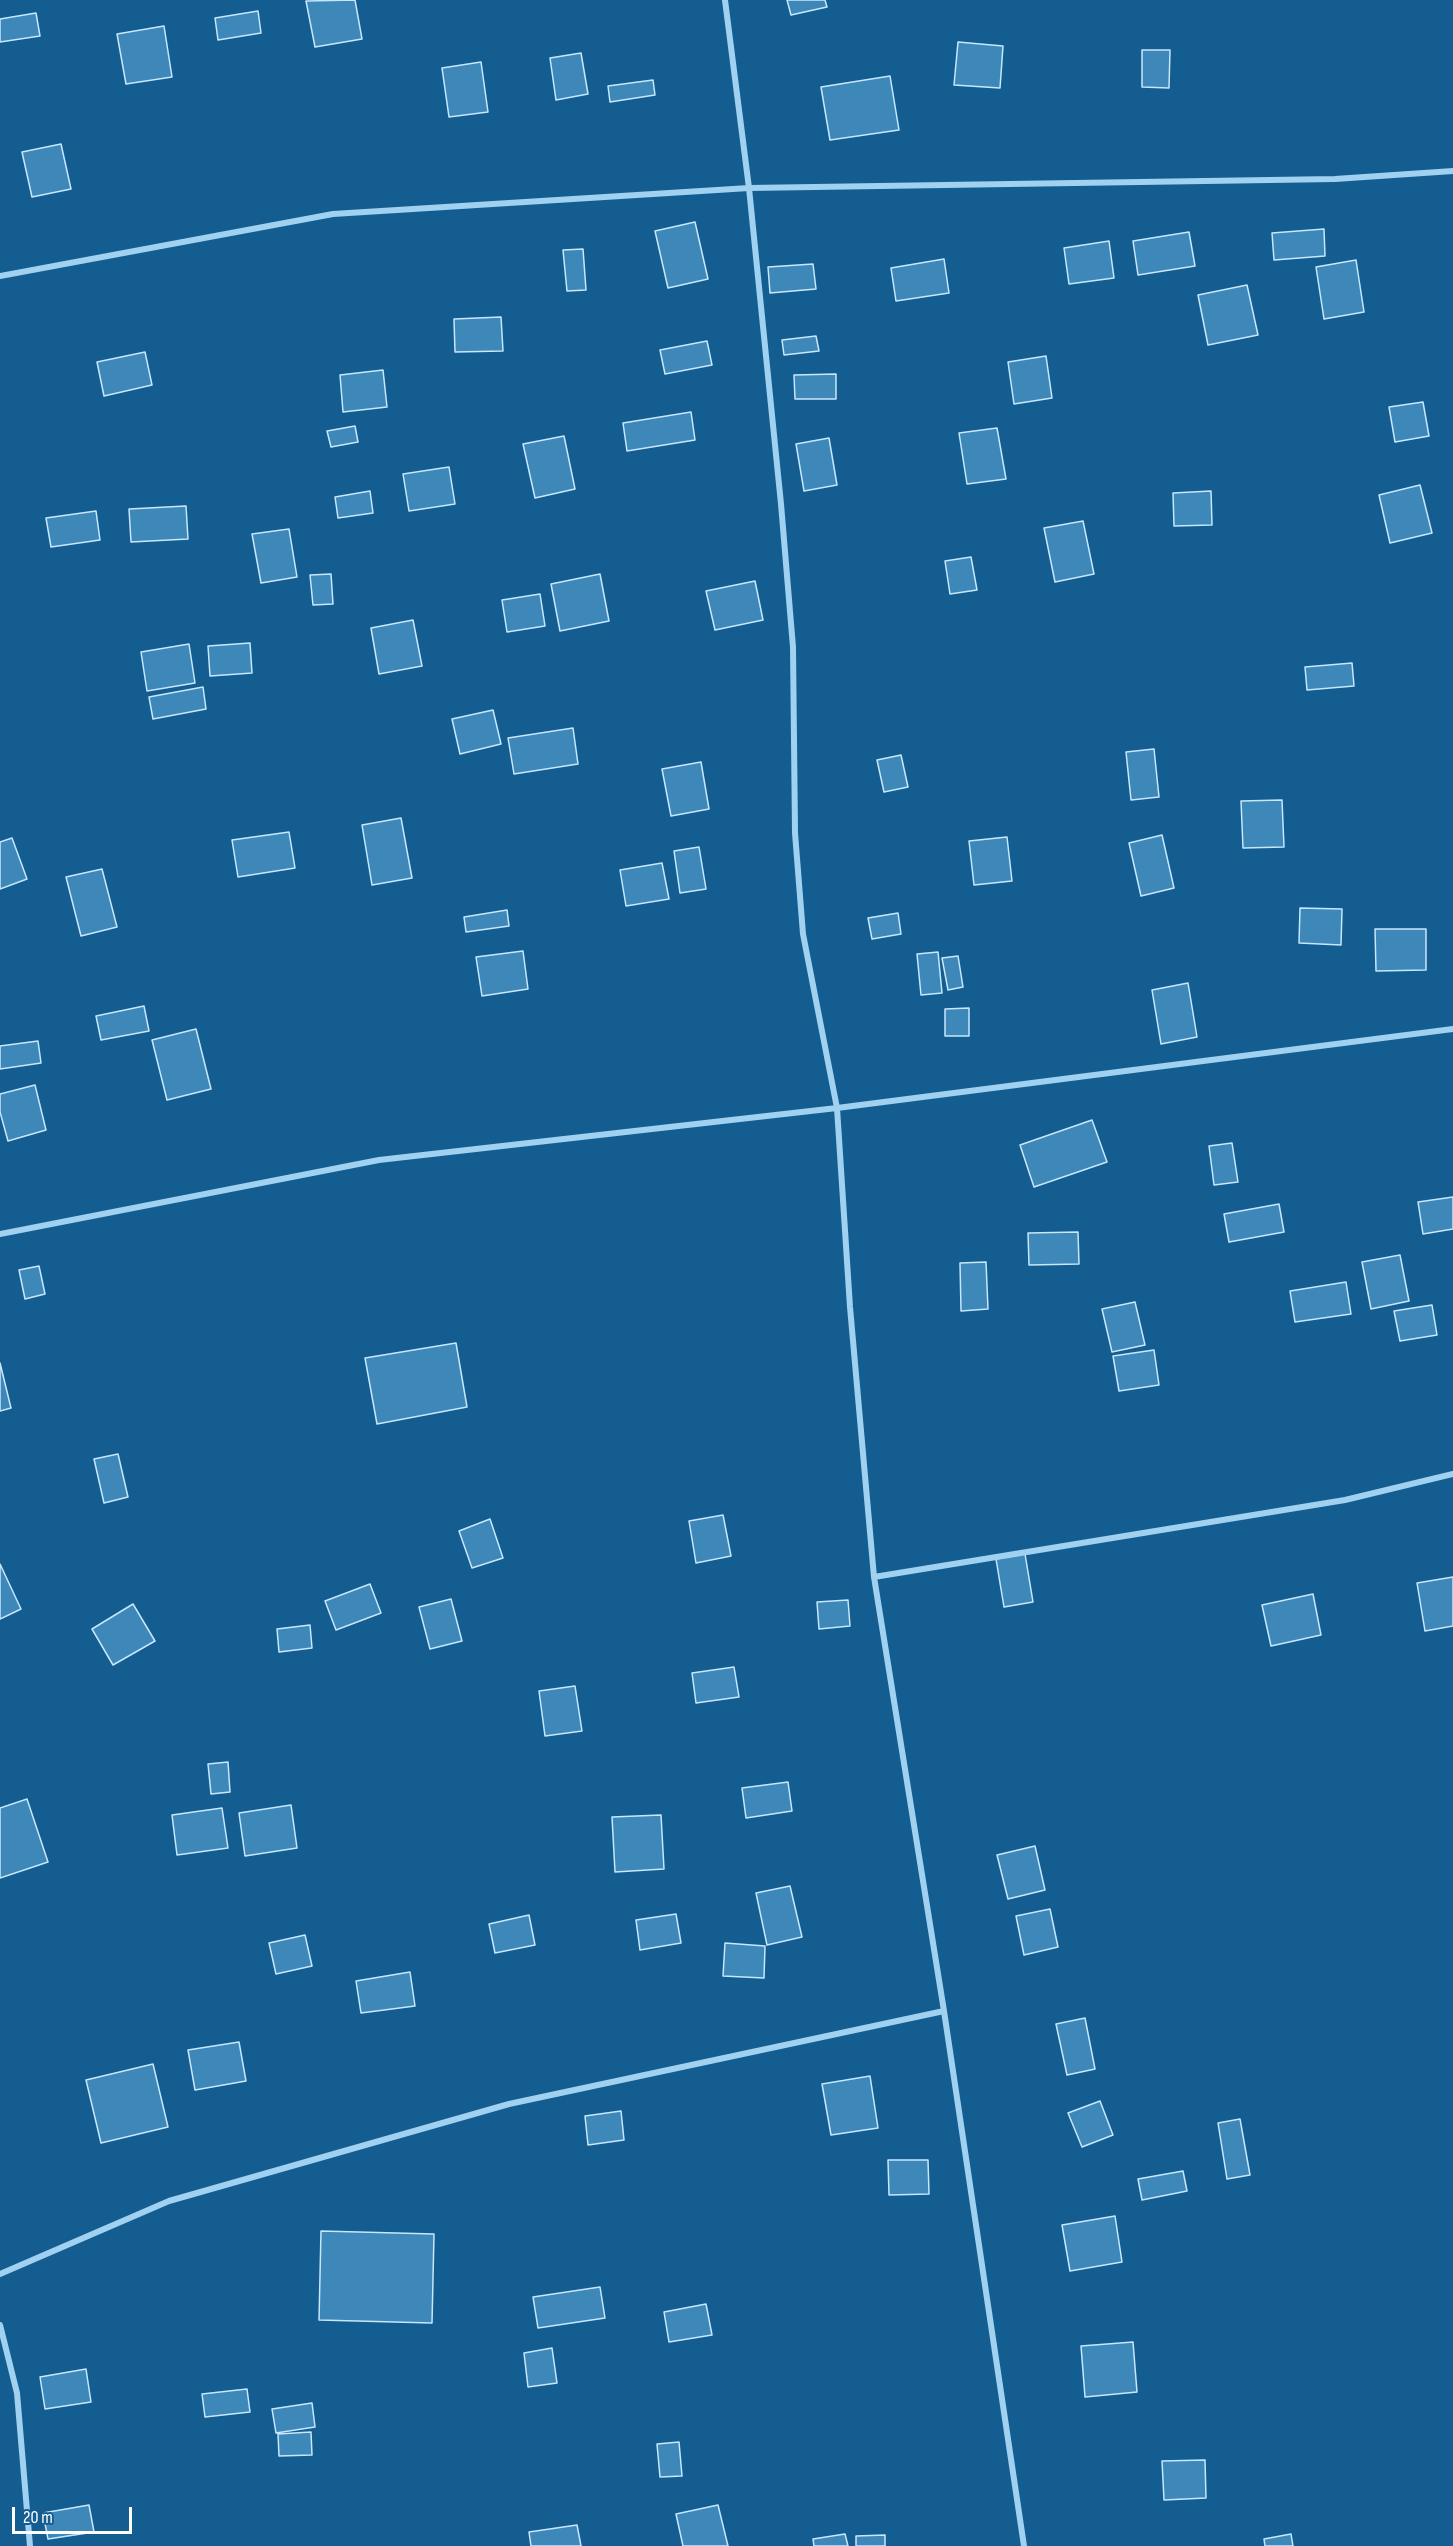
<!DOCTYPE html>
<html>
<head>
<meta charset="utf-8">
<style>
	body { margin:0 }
	#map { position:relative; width:1453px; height:2546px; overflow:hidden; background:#145d91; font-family:"Sofia Sans Condensed",sans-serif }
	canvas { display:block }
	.scale { position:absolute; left:12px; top:2507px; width:120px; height:27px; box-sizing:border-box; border:3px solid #fff; border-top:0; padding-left:8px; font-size:18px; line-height:21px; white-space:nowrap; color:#fff; -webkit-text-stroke:4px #145d91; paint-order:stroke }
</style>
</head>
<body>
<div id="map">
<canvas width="1453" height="2546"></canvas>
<div class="scale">20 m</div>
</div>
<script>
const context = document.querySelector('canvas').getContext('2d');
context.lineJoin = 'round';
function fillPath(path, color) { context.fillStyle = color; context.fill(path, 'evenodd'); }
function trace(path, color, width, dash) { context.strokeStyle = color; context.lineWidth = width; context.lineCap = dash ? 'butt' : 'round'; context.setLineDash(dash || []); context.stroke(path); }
const building = new Path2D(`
	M355,0l7,39 -47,8 -9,-46z
	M787,0h38l2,7 -36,8z
	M258,11l3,22 -43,7 -3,-22z
	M36,13l4,23 -40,6v-23z
	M164,26l8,51 -46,7 -9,-50z
	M958,42l45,4 -3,42 -46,-3z
	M1142,50h28l-1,38 -27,-1z
	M581,53l7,41 -32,6 -6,-42z
	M481,62l7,50 -39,5 -7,-49z
	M890,76l9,54 -69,10 -9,-53z
	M653,80l2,15 -45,7 -2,-16z
	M61,144l10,45 -39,8 -10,-45z
	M695,222l13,57 -40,9 -13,-57z
	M1324,229l1,27 -51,4 -2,-27z
	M1189,232l6,34 -57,9 -5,-34z
	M1109,241l5,37 -45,6 -5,-36z
	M583,249l3,41 -19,1 -4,-41z
	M944,259l5,34 -53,8 -5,-33z
	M1356,260l8,52 -40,7 -8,-52z
	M813,264l3,25 -46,4 -2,-26z
	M1247,285l11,50 -50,10 -10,-50z
	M501,317l2,34 -48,1 -1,-33z
	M816,336l3,15 -35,4 -2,-15z
	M707,341l5,24 -47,9 -5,-24z
	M145,352l7,33 -48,11 -7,-34z
	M1046,356l6,42 -38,6 -6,-42z
	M383,370l4,37 -44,5 -3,-37z
	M836,374v25h-41l-1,-24z
	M1423,402l6,34 -34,6 -6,-35z
	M691,412l4,28 -68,11 -4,-28z
	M355,426l3,16 -27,5 -4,-16z
	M997,428l9,51 -39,5 -8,-51z
	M564,436l11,53 -40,9 -12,-54z
	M829,438l8,47 -33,6 -8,-47z
	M449,467l6,37 -46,7 -6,-37z
	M1420,485l12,48 -42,10 -11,-48z
	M370,491l3,22 -35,5 -3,-21z
	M1211,491l1,34 -38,1 -1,-33z
	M186,506l2,33 -57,3 -2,-33z
	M96,511l4,29 -49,7 -5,-29z
	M1083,521l11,53 -39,8 -11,-54z
	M289,529l8,48 -36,6 -9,-49z
	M971,557l6,33 -27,4 -5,-33z
	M331,574l2,30 -20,1 -3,-30z
	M600,574l9,47 -49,10 -9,-47z
	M755,581l8,39 -48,10 -9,-39z
	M540,594l5,32 -38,6 -5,-32z
	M413,620l9,46 -43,8 -8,-46z
	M250,643l2,30 -42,3 -2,-30z
	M189,644l6,39 -48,8 -6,-39z
	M1352,663l2,23 -47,4 -2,-23z
	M203,687l3,22 -53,10 -4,-22z
	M493,710l8,34 -41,10 -8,-35z
	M573,728l5,36 -64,10 -6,-36z
	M1154,749l5,48 -28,3 -5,-48z
	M901,755l7,32 -24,5 -7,-32z
	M701,762l8,47 -38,7 -9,-47z
	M1282,800l2,47 -41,1 -2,-47z
	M401,818l11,60 -40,7 -10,-60z
	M289,832l6,36 -57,9 -6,-37z
	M1162,835l12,53 -33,8 -12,-53z
	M1007,837l5,44 -38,4 -5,-44z
	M12,838l15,41 -27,10v-47z
	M699,847l7,42 -26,4 -6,-42z
	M662,863l7,36 -43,7 -6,-36z
	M102,869l15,58 -36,9 -15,-59z
	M1300,908l42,1 -1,36 -42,-2z
	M507,910l2,16 -43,6 -2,-15z
	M898,913l3,21 -29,5 -4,-21z
	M1375,929h51v41l-50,1z
	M523,951l5,38 -46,7 -6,-39z
	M938,952l4,41 -21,2 -4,-41z
	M958,956l5,31 -15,3 -6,-32z
	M1188,983l9,54 -36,7 -9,-54z
	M144,1006l5,25 -48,9 -5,-24z
	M969,1008v28h-24v-27z
	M196,1029l15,60 -44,11 -15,-60z
	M38,1041l3,22 -41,6v-23z
	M35,1085l11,45 -38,11 -8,-29v-18z
	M1092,1120l15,42 -73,25 -14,-42z
	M1232,1143l6,39 -24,3 -5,-39z
	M1453,1197v32l-30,5 -5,-32z
	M1279,1204l5,28 -55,10 -5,-28z
	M1078,1232l1,32 -50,1 -1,-32z
	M1400,1255l9,46 -38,8 -9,-47z
	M986,1262l2,47 -27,2 -1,-48z
	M39,1266l6,28 -20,5 -6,-29z
	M1346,1282l5,32 -56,8 -5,-31z
	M1135,1302l10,43 -33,7 -10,-43z
	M1432,1305l5,30 -37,6 -6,-30z
	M456,1343l11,64 -90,17 -12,-66z
	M1154,1350l5,35 -40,6 -6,-35z
	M0,1363l11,45 -11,3z
	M118,1454l10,43 -24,6 -10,-44z
	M723,1515l8,41 -35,7 -7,-42z
	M490,1519l13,39 -31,10 -13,-37z
	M1025,1554l8,48 -29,5 -8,-48z
	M0,1564l21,45 -21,10z
	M1453,1577v49l-28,5 -8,-48z
	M370,1584l11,29 -45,17 -11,-29z
	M1313,1594l8,41 -50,11 -9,-41z
	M451,1599l11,42 -32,8 -11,-42z
	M848,1600l2,26 -31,3 -2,-27z
	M133,1604l22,37 -42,24 -21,-36z
	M310,1625l2,23 -33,4 -2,-23z
	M734,1667l5,30 -43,6 -4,-30z
	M575,1686l7,45 -37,5 -6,-45z
	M228,1762l2,30 -19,2 -3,-30z
	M788,1782l4,29 -46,7 -4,-30z
	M27,1799l21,63 -48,16v-70z
	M291,1805l6,43 -52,8 -6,-43z
	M222,1808l6,40 -51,7 -5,-40z
	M661,1815l3,54 -49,3 -3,-55z
	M1035,1846l10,44 -37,9 -11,-44z
	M790,1886l12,51 -35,8 -11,-52z
	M1050,1909l8,38 -34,8 -8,-39z
	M676,1914l5,29 -41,7 -4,-30z
	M529,1915l6,30 -40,8 -6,-29z
	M305,1935l7,31 -36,8 -7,-31z
	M725,1943l40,3 -1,32 -41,-2z
	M410,1972l5,34 -54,7 -5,-32z
	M1085,2018l10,51 -28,6 -11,-51z
	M239,2042l7,39 -51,9 -7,-40z
	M153,2064l15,63 -67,16 -15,-63z
	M870,2076l8,52 -47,7 -9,-51z
	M1100,2101l13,34 -31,12 -14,-34z
	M621,2111l3,29 -36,5 -3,-29z
	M1240,2119l10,56 -23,4 -9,-56z
	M888,2160h40l1,34 -40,1z
	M1183,2171l4,20 -45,9 -4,-21z
	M1115,2216l7,46 -52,9 -8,-46z
	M321,2231l113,3 -2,89 -113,-3z
	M600,2287l5,31 -67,10 -5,-31z
	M706,2304l6,31 -43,7 -5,-30z
	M1133,2342l4,50 -52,5 -4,-51z
	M552,2348l5,35 -29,4 -4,-34z
	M86,2369l5,33 -46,7 -5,-32z
	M247,2389l3,23 -45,5 -3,-23z
	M312,2403l3,24 -39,6 -4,-24z
	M311,2432l1,23 -33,1 -1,-22z
	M679,2442l3,34 -22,1 -3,-33z
	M1205,2460l1,38 -42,2 -2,-39z
	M89,2505l5,27 -46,7 -5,-26z
	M718,2505l10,41h-45l-7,-32z
	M577,2525l4,21h-50l-2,-14z
	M845,2534l3,12h-34l-1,-7z
	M1291,2534l2,12h-28l-1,-7z
	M885,2535v11h-29v-10z`);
fillPath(building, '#3d87b9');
trace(building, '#c7e7fc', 1.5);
trace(new Path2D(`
	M725,0l24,188 32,316 12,143 2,186 8,101 34,174 13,199 24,270 70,434 80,535
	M0,276l333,-62 416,-26 586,-9 118,-8
	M0,1234l379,-74 458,-52 616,-79
	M874,1577l471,-77 108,-26
	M0,2274l169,-73 340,-97 435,-93
	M0,2325l17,68 13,153`), '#a0d1f1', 6);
</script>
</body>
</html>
